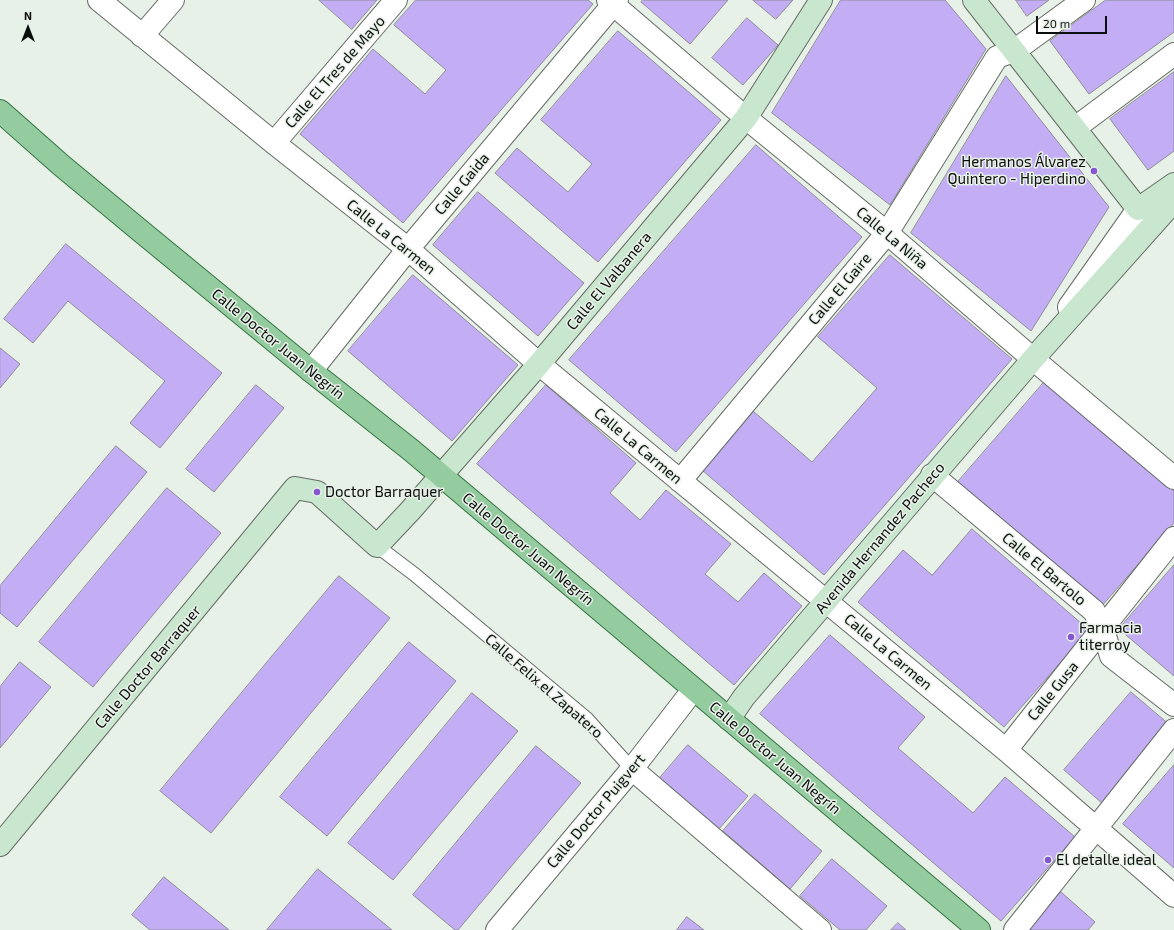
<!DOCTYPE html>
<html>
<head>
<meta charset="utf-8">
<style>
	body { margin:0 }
	#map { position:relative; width:1174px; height:930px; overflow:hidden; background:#e8f1e8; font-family:"Exo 2",sans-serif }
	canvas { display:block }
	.north { position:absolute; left:8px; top:8px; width:40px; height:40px; -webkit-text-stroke:3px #e8f1e8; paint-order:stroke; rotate:0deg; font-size:11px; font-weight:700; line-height:16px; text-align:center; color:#0b0e0c }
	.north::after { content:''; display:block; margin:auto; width:14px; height:18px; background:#0b0e0c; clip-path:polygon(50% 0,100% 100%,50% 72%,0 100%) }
	.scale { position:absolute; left:1036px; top:16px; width:71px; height:18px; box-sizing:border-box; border:2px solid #0b0e0c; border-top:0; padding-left:5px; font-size:12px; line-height:14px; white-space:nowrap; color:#0b0e0c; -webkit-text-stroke:3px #e8f1e8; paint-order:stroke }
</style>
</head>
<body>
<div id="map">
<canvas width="1174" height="930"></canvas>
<div class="north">N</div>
<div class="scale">20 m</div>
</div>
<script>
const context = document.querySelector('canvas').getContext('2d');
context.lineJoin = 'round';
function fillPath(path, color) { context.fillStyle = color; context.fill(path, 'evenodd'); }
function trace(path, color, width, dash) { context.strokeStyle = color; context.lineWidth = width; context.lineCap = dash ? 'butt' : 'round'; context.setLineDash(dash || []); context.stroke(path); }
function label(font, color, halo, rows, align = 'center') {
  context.font = font + ' "Exo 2",sans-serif'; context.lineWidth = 3; context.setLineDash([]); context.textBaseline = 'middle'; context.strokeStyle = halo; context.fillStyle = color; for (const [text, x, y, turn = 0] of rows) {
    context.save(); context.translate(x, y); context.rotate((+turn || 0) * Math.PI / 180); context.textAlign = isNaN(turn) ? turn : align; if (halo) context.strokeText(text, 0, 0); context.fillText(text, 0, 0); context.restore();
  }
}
const building = new Path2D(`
	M319,0h58l-25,29z
	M416,0h172l5,4 -190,219 -103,-89 73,-85 52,45 21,-24 -52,-45z
	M643,0h85l-38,44 -49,-42z
	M753,0h40l-17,19z
	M841,0h104l41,49 -96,156 -118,-92z
	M1016,0h33l-22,16z
	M1106,0h68v32l-85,62 -39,-53z
	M747,18l31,27 -35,40 -31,-27z
	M618,31l103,89 -123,142 -103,-89 22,-25 51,44 24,-28 -51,-44z
	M1174,72v79l-26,19 -38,-51z
	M1006,76l103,131 -78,124 -120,-98z
	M756,145l106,92 -186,215 -107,-92z
	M478,192l106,91 -46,53 -105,-91z
	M66,244l156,129 -62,75 -30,-25 35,-42 -97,-80 -35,42 -29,-24z
	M890,255l122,104 -188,216 -122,-105 51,-59 59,51 65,-74 -59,-51z
	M413,275l105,90 -66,76 -104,-90z
	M0,348l20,16 -20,24z
	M1046,380l128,111v32l-73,84 -144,-124z
	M256,385l28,23 -70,84 -28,-23z
	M546,385l90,78 -26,30 30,27 26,-30 65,54 -26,30 33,28 26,-29 38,33 -68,79 -257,-221z
	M116,446l31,26 -130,155 -17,-14v-27z
	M167,488l54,45 -128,154 -54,-45z
	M972,529l117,101 -85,97 -146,-125 45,-52 29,25z
	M1174,565v111l-55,-47z
	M339,576l51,42 -179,215 -51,-42z
	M830,635l95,82 -27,31 75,65 32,-36 70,60 -74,84 -241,-207z
	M409,642l47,39 -129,155 -47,-39z
	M20,662l31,25 -51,61v-61z
	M1131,692l40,34 -68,78 -39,-34z
	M472,693l46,38 -125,149 -45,-37z
	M688,745l60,51 -30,34 -59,-51z
	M536,746l45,37 -123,147h-3l-42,-35z
	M1174,765v103l-51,-44z
	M755,794l67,57 -32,38 -67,-58z
	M832,859l55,47 -21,24h-26l-40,-34z
	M318,869l74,61h-125z
	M164,877l65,53h-79l-18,-15z
	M1061,892l34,30 -7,8h-59z
	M687,917l17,13h-27z
	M898,923l8,7h-15z`);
fillPath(building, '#c3aef5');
trace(building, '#8e8c95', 1);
const lane = new Path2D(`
	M377,546l37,28 173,145 45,50`);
const street = new Path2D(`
	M99,0l175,143 134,106 131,115 467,386 168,146
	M608,0l138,118 141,115 146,126 141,119
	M142,36l31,-36
	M1075,128l99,-74
	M274,143l122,-143
	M1069,307l69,-98
	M311,371l97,-122 209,-249
	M932,475l162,136 9,18 8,27 63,49
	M680,481l207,-248 110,-176 17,-6 70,-51
	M1006,750l168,-212
	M632,769l188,161
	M497,930l135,-161 61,-79
	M1015,930l159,-200`);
const secondary = new Path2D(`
	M974,0l164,209 36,-25
	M729,719l15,-22 289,-338 141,-158
	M0,845l295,-357 22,4 60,54 33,-35 129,-147 207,-246 75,-118`);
const primary = new Path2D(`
	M0,111l61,54 82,68 168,138 100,79 568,480`);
trace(lane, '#656c65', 15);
trace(street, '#656c65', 24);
trace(secondary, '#656c65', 24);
trace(primary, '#357342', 24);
trace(lane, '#fff', 13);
trace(street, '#fff', 22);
trace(secondary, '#c9e6cf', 22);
trace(primary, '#94cc9f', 22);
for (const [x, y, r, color] of [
	[1094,171,4,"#8457d0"],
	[317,492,4,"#8457d0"],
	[1071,637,4,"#8457d0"],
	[1048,860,4,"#8457d0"]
]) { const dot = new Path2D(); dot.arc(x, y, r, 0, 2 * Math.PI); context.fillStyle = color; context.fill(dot); trace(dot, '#e8f1e8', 1.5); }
label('15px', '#0b0e0c', '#e8f1e8', [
	["Calle El Tres de Mayo",335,72,-49],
	["Calle Gaida",462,184,-50],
	["Calle La Carmen",391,237,39],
	["Calle La Niña",892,238,40],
	["Calle El Valbanera",609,281,-50],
	["Calle El Gaire",840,289,-50],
	["Calle Doctor Juan Negrín",278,344,39],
	["Calle La Carmen",638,446,40],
	["Avenida Hernandez Pacheco",880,538,-50],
	["Calle Doctor Juan Negrín",528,549,40],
	["Calle El Bartolo",1044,569,40],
	["Calle La Carmen",888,652,40],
	["Calle Doctor Barraquer",148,667,-50],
	["Calle Felix el Zapatero",544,686,41],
	["Calle Gusa",1053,691,-51],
	["Calle Doctor Juan Negrín",775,758,40],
	["Calle Doctor Puigvert",596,811,-50]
]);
label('15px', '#0b0e0c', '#e8f1e8', [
	["Hermanos Álvarez",1086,162,"right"],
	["Quintero - Hiperdino",1086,179,"right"],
	["Doctor Barraquer",325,492],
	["Farmacia",1079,628],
	["titerroy",1079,645],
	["El detalle ideal",1056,860]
], 'left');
</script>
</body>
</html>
